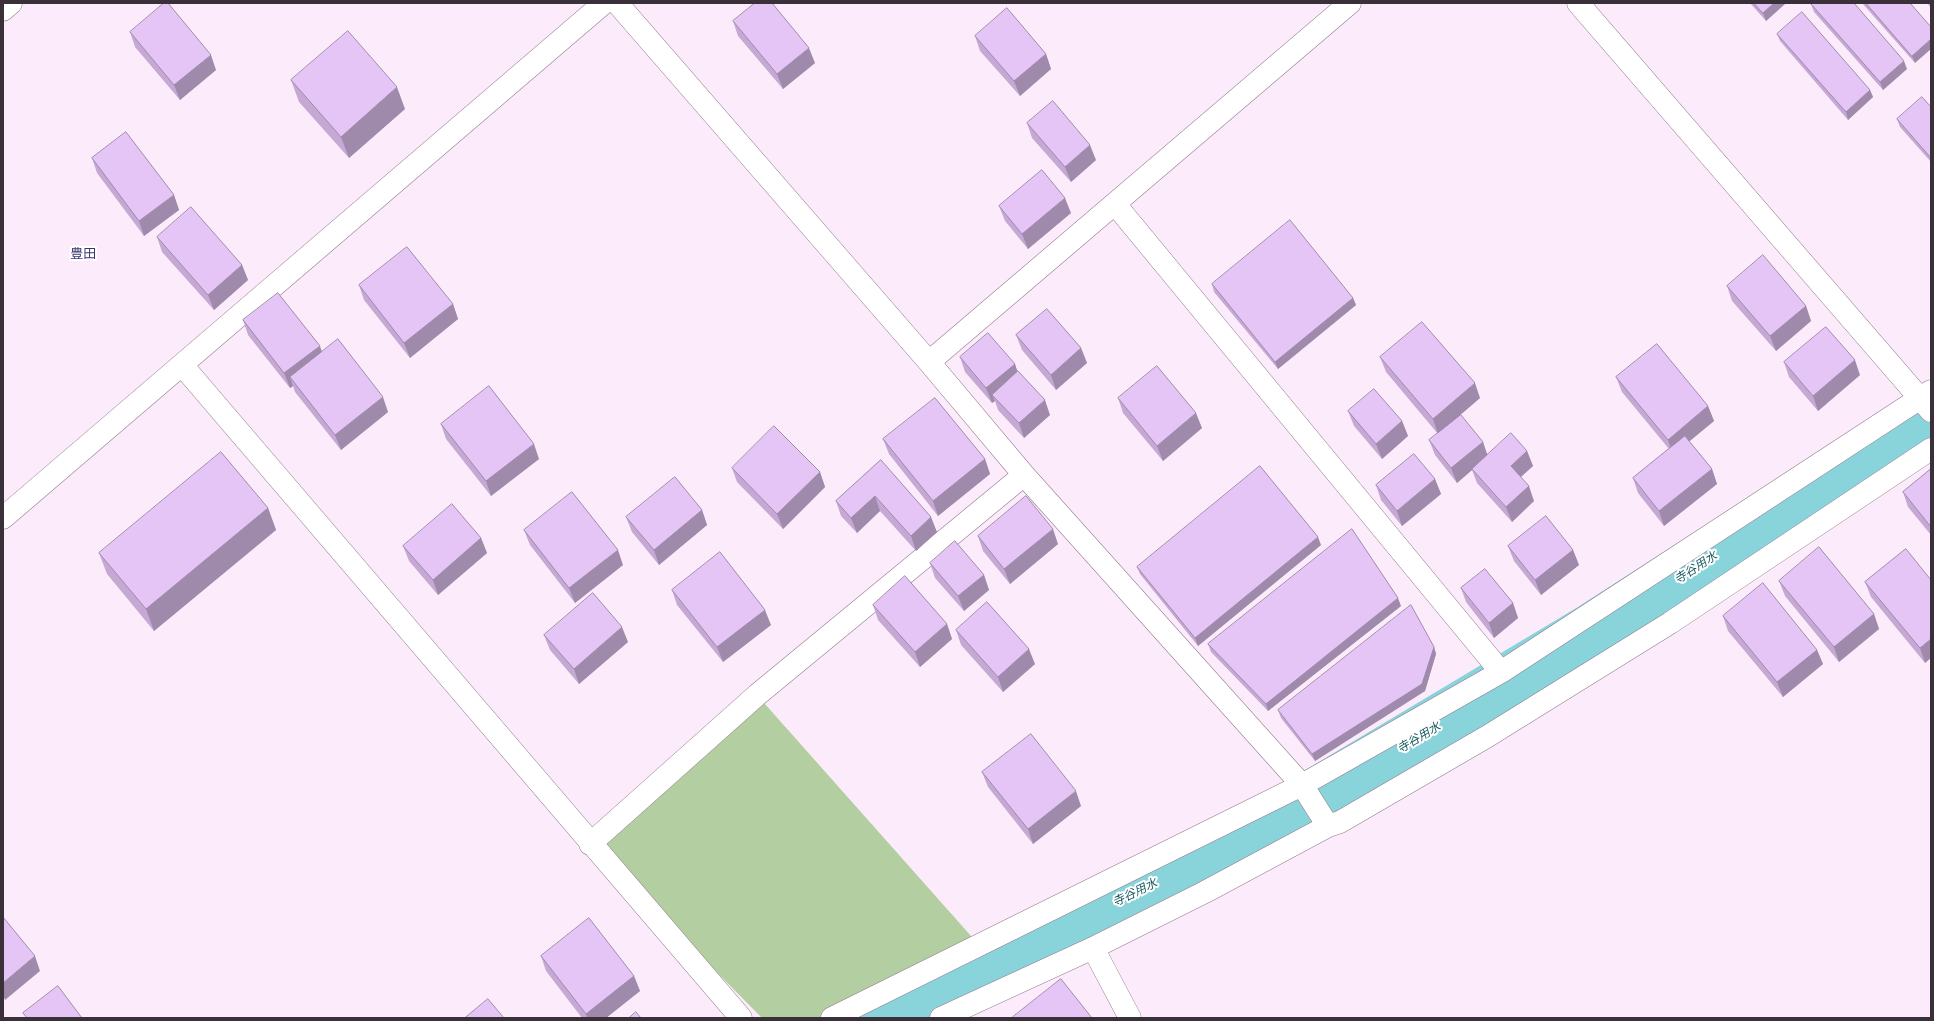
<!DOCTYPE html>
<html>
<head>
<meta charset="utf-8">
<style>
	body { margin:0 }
	#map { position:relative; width:1934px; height:1021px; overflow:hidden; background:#fcecfb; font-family:"Open Sans",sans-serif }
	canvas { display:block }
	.frame { position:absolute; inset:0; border:4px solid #3a3039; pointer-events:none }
</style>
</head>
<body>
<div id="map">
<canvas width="1934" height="1021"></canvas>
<div class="frame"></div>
</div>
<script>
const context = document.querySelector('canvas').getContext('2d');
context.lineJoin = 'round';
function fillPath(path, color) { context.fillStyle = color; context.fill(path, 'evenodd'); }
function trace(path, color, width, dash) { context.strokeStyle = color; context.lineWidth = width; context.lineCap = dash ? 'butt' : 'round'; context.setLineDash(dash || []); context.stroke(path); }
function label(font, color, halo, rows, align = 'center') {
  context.font = font + ' "Open Sans","Noto Sans JP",sans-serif'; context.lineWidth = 4; context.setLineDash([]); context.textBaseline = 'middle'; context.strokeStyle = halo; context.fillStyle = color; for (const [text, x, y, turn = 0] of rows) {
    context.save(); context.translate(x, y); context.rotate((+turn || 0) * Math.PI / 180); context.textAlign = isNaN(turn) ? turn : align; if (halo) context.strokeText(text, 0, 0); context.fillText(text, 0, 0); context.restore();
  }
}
fillPath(new Path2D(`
	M1931,391v57l-587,372 -402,198h-180l-172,-174 167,-149 222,250 323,-160z`), '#b3cea0');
trace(new Path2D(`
	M885,1018l392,-195 316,-189 338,-217`), '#88d4da', 62);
const minor = new Path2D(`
	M617,3l312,359 95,113 278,310 26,41
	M1578,3l353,408
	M3,10l8,-7
	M1115,204l386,468
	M929,362l421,-359
	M182,365l559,653
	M3,518l601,-515
	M590,844l167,-149 267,-220
	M1093,948l37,70
	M832,1018l470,-233 199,-113 430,-281
	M941,1018l152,-70 112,-56 123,-66 12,-4 148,-86 182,-113 261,-174`);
trace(minor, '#927a90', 23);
trace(minor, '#fff', 22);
fillPath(new Path2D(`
	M1750,3h36l-20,18z
	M1862,3h48l5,60z
	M1927,3h4v5z
	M1811,4l96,65 -24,21 -69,-78z
	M733,21l82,42 -32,26 -45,-53z
	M130,32l86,38 -36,30 -45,-53z
	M1777,34l93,56 3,7 -25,23 -68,-79z
	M975,36l71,18 5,15 -31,27 -40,-45z
	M291,80l114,29 -56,49 -50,-56z
	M1931,107v55l-31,-35 -3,-8z
	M1027,123l69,37 -25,22 -39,-44z
	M92,158l82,37 5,15 -35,26 -47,-63z
	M999,206l72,7 -43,36 -23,-28z
	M157,237l85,28 6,15 -34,30 -52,-58z
	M1212,284l141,14 3,7 -78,64 -64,-77z
	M359,285l94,19 5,15 -48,39 -46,-58z
	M1727,286l79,20 5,15 -35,30 -44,-50z
	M243,320l79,32 66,60 -47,38 -46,-58 -2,-6 -3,2 -42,-53z
	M1016,335l65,13 6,15 -31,27 -34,-40z
	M960,357l55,7 2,8 33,43 -26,23 -26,-28 -3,-9 -3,2 -27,-31z
	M1380,357l100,41 -35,30 38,14 4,12 40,-3 6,15 -12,11 13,24 -22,21 -35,-39 -5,-13 -15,13 -22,-28 -6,-15 9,-6 -52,-62z
	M1784,362l76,13 -42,36 -29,-34z
	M1616,377l92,29 6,15 -25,20 23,28 5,15 -53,42 -26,-33 -5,-15 36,-29 -47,-57z
	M1118,398l84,30 -39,33 -40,-48z
	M1348,411l54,10 6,15 -26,23 -28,-33z
	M441,424l98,35 -48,37 -45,-57z
	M883,439l102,20 5,15 -52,42 -49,-62z
	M881,460l56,72 -21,19 -36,-40 -23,22 -16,-17 -5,-15z
	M732,468l88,4 5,15 -42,42 -46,-47z
	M1931,469v66l-23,-28 -5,-15z
	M1435,479l6,15 -39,32 -21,-26 -5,-15z
	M268,508l8,22 -122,101 -47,-57 -8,-21z
	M702,510l5,15 -48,40 -27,-33 -6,-15z
	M524,530l99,35 -48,38 -45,-58z
	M978,536l80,8 -48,40 -27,-33z
	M481,538l6,15 -49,42 -29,-34 -6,-15z
	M1321,545l-123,101 -58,-72 -3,-7z
	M1508,546l65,4 6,15 -38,30 -27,-34z
	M1906,549l19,114 -54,-66 -6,-15z
	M930,563l54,12 5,15 -25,21 -29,-33z
	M1779,581l95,33 5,15 -40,33 -54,-66z
	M1461,588l52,15 5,15 -24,20 -28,-36z
	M672,590l99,35 -48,37 -46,-57z
	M873,605l74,19 5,15 -32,28 -42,-47z
	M1401,606l-133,105 -57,-59 -3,-8z
	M1723,616l94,34 6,14 -40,33 -55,-66z
	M956,630l79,34 -32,28 -42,-47z
	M544,635l84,7 -49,42 -29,-34z
	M1434,647l2,7 -11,37 -110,70 -34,-43 -3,-8z
	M982,772l99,34 -48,38 -45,-57z
	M541,956l93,20 6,15 -34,27h-24l-36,-47z`), '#c5a9d4');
fillPath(new Path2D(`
	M1774,3h12l-20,18 -3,-8z
	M1931,39v10l-16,14 -3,-7z
	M809,48l6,15 -32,26 -6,-15z
	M1046,54l5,15 -31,27 -6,-15z
	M211,55l5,15 -36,30 -6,-15z
	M1904,61l3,8 -24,21 -3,-8z
	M397,87l8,22 -56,49 -8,-21z
	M1870,90l3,7 -25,23 -2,-8z
	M1090,145l6,15 -25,22 -6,-15z
	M174,195l5,15 -35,26 -5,-15z
	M1065,198l6,15 -43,36 -6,-15z
	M242,265l6,15 -34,30 -6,-15z
	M1353,298l3,7 -78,64 -3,-7z
	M453,304l5,15 -48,39 -6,-15z
	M1806,306l5,15 -35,30 -6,-15z
	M320,346l5,15 -35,16 3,9 -3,2 -6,-15z
	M1081,348l6,15 -31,27 -5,-15z
	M1855,360l5,15 -42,36 -5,-15z
	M1015,364l5,15 -28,16 3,6 -3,2 -6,-15z
	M1475,383l5,15 -42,36 -5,-15z
	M383,397l5,15 -47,38 -6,-15z
	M1045,400l5,15 -26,23 -5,-15z
	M1708,406l6,15 -41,34 -5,-15z
	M1196,413l6,15 -39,33 -6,-15z
	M1402,421l6,15 -26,23 -6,-15z
	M1483,442l5,15 -16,12v1l-15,13 -6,-15z
	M534,444l5,15 -48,37 -5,-15z
	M1527,451l6,15 -17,15 -5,-15z
	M985,459l5,15 -52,42 -5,-15z
	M1712,469l5,15 -53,42 -5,-15z
	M820,472l5,15 -42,42 -6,-15z
	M1435,479l6,15 -39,32 -5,-15z
	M1529,486l5,15 -22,21 -6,-15z
	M875,496l5,15 -23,22 -6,-15z
	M268,508l8,22 -122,101 -8,-22z
	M702,510l5,15 -48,40 -5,-15z
	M931,517l6,15 -21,19 -5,-15z
	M1053,529l5,15 -48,40 -6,-15z
	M1318,537l3,8 -123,101 -3,-8z
	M481,538l6,15 -49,42 -5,-15z
	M618,550l5,15 -48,38 -6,-15z
	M1573,550l6,15 -38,30 -6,-15z
	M984,575l5,15 -25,21 -6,-15z
	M1398,598l3,8 -133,105 -2,-7z
	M1513,603l5,15 -24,20 -5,-15z
	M765,610l6,15 -48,37 -6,-15z
	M1874,614l5,15 -40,33 -5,-15z
	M947,624l5,15 -32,28 -5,-15z
	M622,627l6,15 -49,42 -5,-15z
	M1931,639v19l-6,5 -5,-15z
	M1434,647l2,7 -11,37 -110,70 -3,-7z
	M1029,649l6,15 -32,28 -5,-15z
	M1817,650l6,14 -40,33 -6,-15z
	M1076,791l5,15 -48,38 -5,-15z
	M35,956l5,15 -35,29 -2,-5v-12z
	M634,976l6,15 -34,27h-19l-1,-4z`), '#a08aac');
const building = new Path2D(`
	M164,3h4l43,52 -37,30 -44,-53z
	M755,3h17l37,45 -32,26 -44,-53z
	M1754,3h20l-11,10z
	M1813,3h41l50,58 -24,21 -69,-78z
	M1866,3h44l21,24v12l-19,17z
	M1007,8l39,46 -32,27 -39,-45z
	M1802,12l68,78 -24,22 -69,-78z
	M348,31l49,56 -56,50 -50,-57z
	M1922,97l9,10v51l-34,-39z
	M1053,101l37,44 -25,22 -38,-44z
	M126,132l48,63 -35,26 -47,-63z
	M1042,170l23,28 -43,36 -23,-28z
	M191,207l51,58 -34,30 -51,-58z
	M1290,220l63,78 -78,64 -63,-78z
	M407,247l46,57 -49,39 -45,-58z
	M1763,255l43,51 -36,30 -43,-50z
	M278,293l42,53 -36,27 -41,-53z
	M1047,309l34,39 -30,27 -35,-40z
	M1422,322l53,61 -42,36 -53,-62z
	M1826,327l29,33 -42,36 -29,-34z
	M988,333l27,31 -29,24 -26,-31z
	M338,339l45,58 -48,38 -45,-58z
	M1657,344l51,62 -40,34 -52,-63z
	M1157,366l39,47 -39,33 -39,-48z
	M1018,371l27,29 -26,23 -27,-28z
	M489,386l45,58 -48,37 -45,-57z
	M1374,389l28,32 -26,23 -28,-33z
	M935,398l50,61 -52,42 -50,-62z
	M1461,415l22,27 -32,26 -22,-28z
	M774,426l46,46 -43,42 -45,-46z
	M1511,433l16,18 -16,15 18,20 -23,21 -34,-38z
	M1685,436l27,33 -53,42 -26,-33z
	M221,452l47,56 -122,101 -47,-56z
	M1414,454l21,25 -38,32 -21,-26z
	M881,460l50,57 -20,19 -36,-40 -24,22 -15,-17z
	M1260,466l58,71 -123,101 -58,-71z
	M1931,469v58l-28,-35z
	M675,477l27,33 -48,40 -28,-33z
	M572,492l46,58 -49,38 -45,-58z
	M1026,496l27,33 -49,40 -26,-33z
	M452,504l29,34 -48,42 -30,-34z
	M1546,516l27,34 -38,30 -27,-34z
	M1352,529l46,69 -132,106 -58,-60z
	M955,541l29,34 -26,21 -28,-33z
	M1819,547l55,67 -40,33 -55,-66z
	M1906,549l25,31v59l-11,9 -55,-66z
	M720,552l45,58 -48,37 -45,-57z
	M1485,569l28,34 -24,20 -28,-35z
	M905,576l42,48 -32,28 -42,-47z
	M1763,583l54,67 -40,32 -54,-66z
	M593,593l29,34 -48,42 -30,-34z
	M987,602l42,47 -31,28 -42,-47z
	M1411,605l23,42 -12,37 -110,70 -34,-44z
	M1031,734l45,57 -48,38 -46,-57z
	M3,917l32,39 -32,27z
	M589,918l45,58 -48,38 -45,-58z
	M1061,979l31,39h-78l-1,-1z
	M58,986l24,32h-55l-4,-5z
	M488,999l16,19h-39z
	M636,1012l5,6h-12z`);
fillPath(building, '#e5c5f6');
trace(building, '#a08aac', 1);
label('italic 12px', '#1b5c60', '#fff', [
	["寺谷用水",1696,568,-33],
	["寺谷用水",1419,738,-31],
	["寺谷用水",1135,893,-26]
]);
label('13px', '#3c3470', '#fff', [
	["豊田",83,254]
]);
</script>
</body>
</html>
